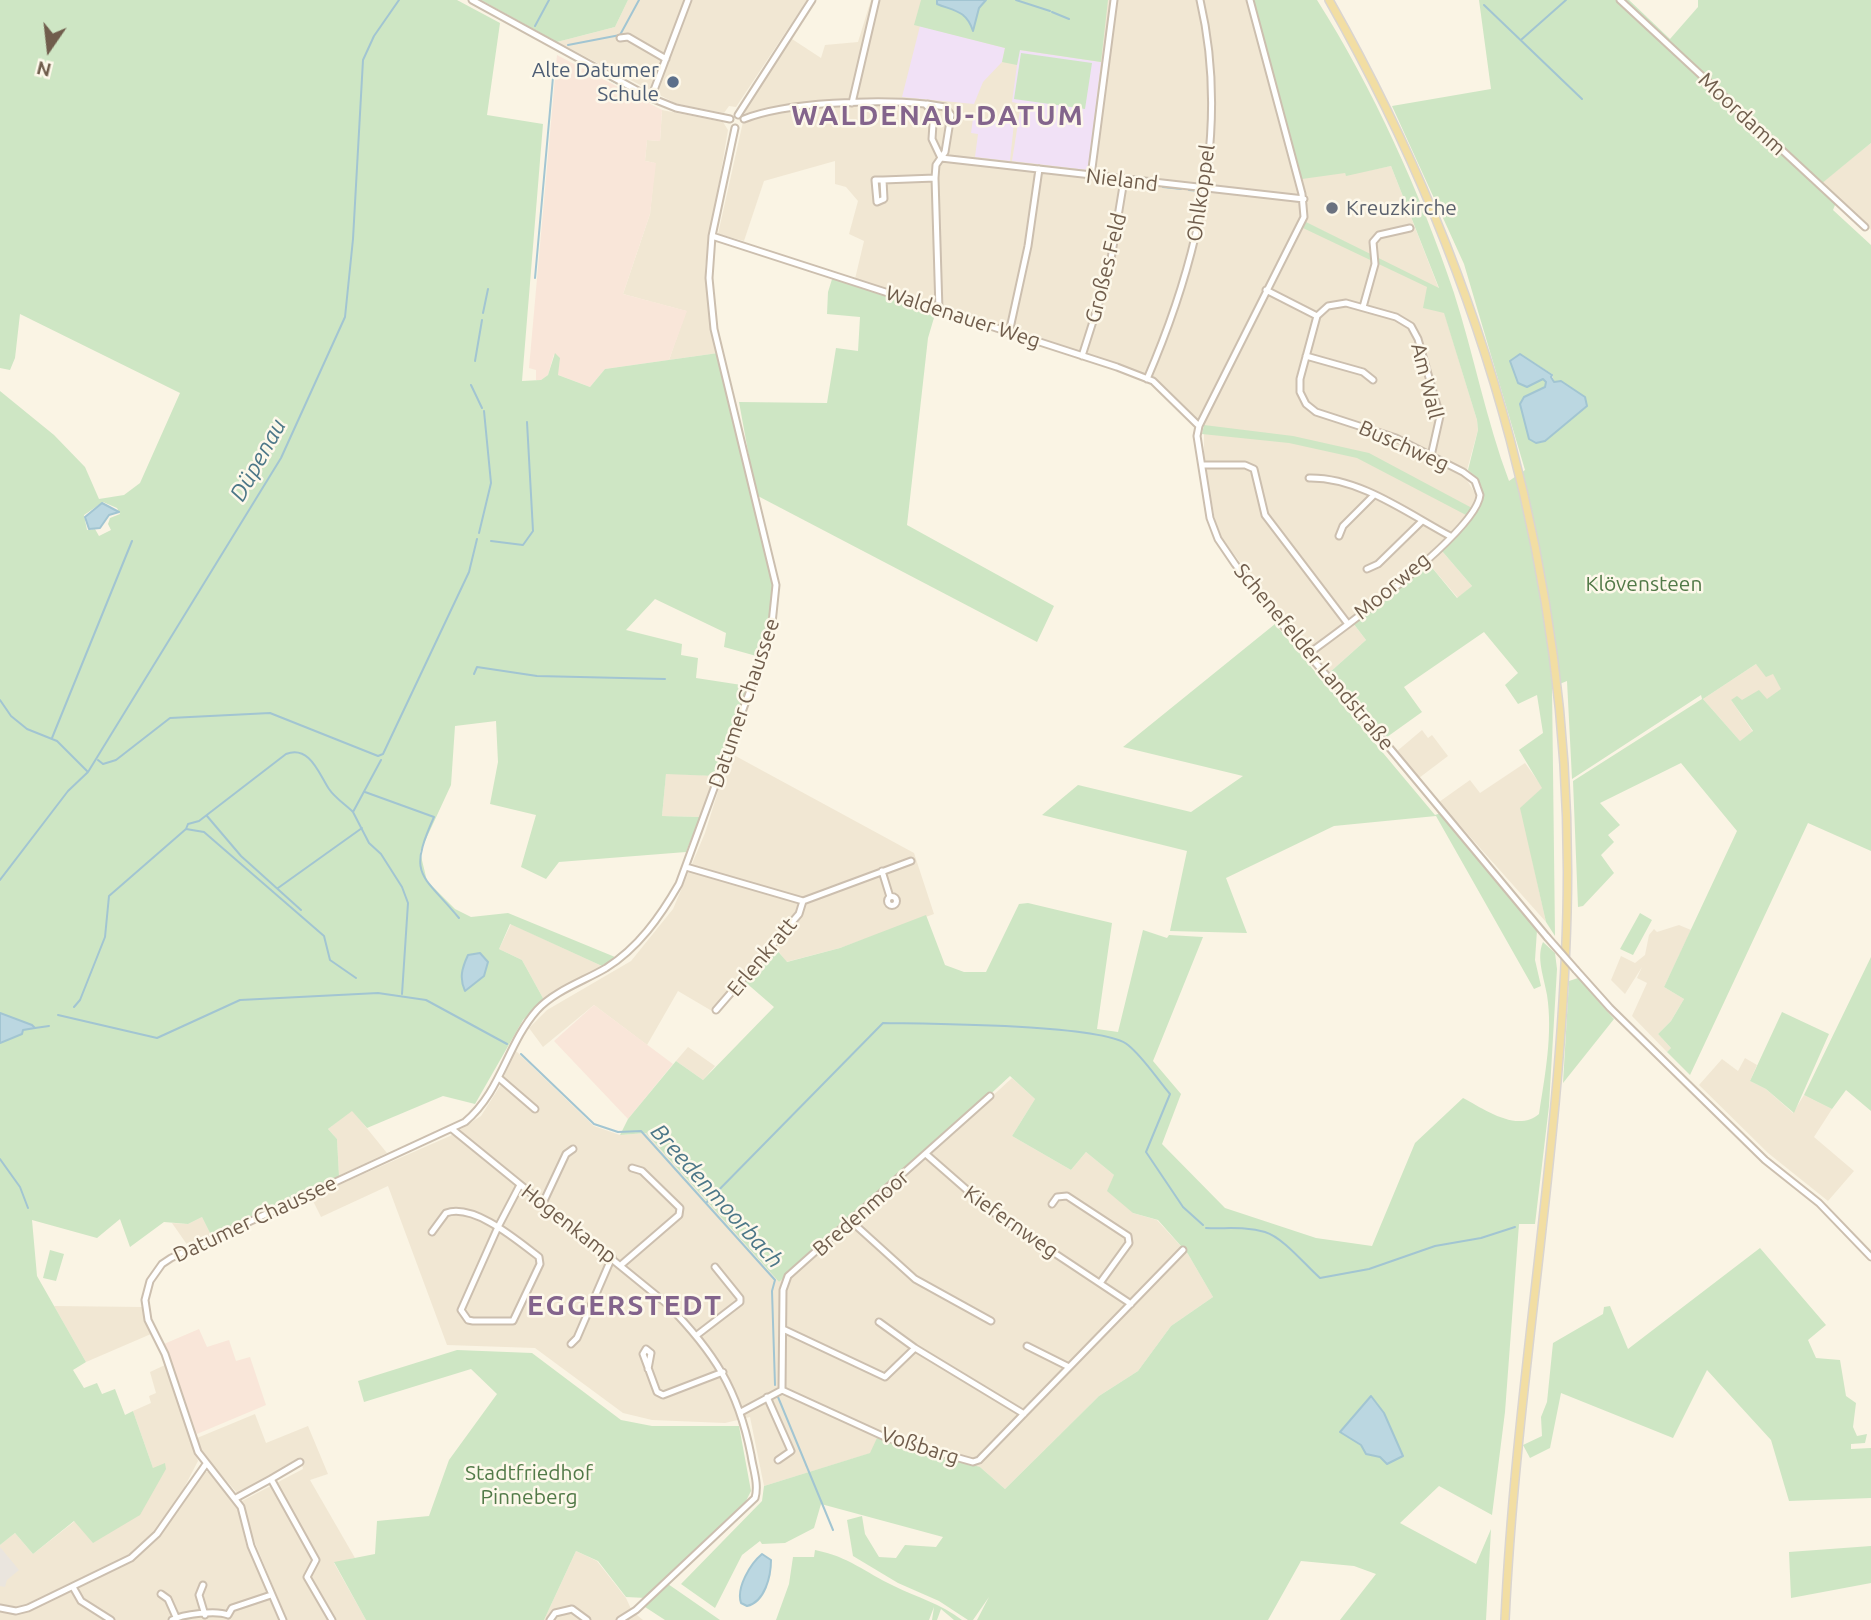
<!DOCTYPE html>
<html>
<head>
<meta charset="utf-8">
<style>
	body { margin:0 }
	#map { position:relative; width:1871px; height:1620px; overflow:hidden; background:#faf4e4; font-family:Ubuntu,sans-serif }
	canvas { display:block }
	.north { position:absolute; left:14px; top:14px; width:70px; height:70px; -webkit-text-stroke:5px #fdf8ea; paint-order:stroke; rotate:194deg; font-size:19px; font-weight:700; line-height:28px; text-align:center; color:#705d4c }
	.north::after { content:''; display:block; margin:auto; width:24px; height:32px; background:#705d4c; clip-path:polygon(50% 0,100% 100%,50% 72%,0 100%) }
</style>
</head>
<body>
<div id="map">
<canvas width="1871" height="1620"></canvas>
<div class="north">N</div>
</div>
<script>
const context = document.querySelector('canvas').getContext('2d');
context.lineJoin = 'round';
function fillPath(path, color) { context.fillStyle = color; context.fill(path, 'evenodd'); }
function trace(path, color, width, dash) { context.strokeStyle = color; context.lineWidth = width; context.lineCap = dash ? 'butt' : 'round'; context.setLineDash(dash || []); context.stroke(path); }
function label(font, color, halo, rows, align = 'center') {
  context.font = font + ' Ubuntu,sans-serif'; context.lineWidth = 5; context.setLineDash([]); context.textBaseline = 'middle'; context.strokeStyle = halo; context.fillStyle = color; for (const [text, x, y, turn = 0] of rows) {
    context.save(); context.translate(x, y); context.rotate((+turn || 0) * Math.PI / 180); context.textAlign = isNaN(turn) ? turn : align; if (halo) context.strokeText(text, 0, 0); context.fillText(text, 0, 0); context.restore();
  }
}
fillPath(new Path2D(`
	M628,0h179l-71,107 -7,-1 -5,7 -47,-9 -120,-62 58,-15z
	M871,0h381l94,175 45,-9 48,123 -134,-67 133,70 39,128 1,10 -13,47 11,18 -4,13 -23,26 -50,47 -50,37 17,22 -37,33 -47,-55 -61,-81 -6,-17 -11,-60v-35l-50,-45 -299,-101 9,-38 -15,-7 9,-33 -12,-14 -11,-3v-23l-71,20 -20,60 -26,-7 29,-130 45,-65 29,19 4,-13 33,-3z
	M662,110l61,12 5,8 -23,137 13,86 -49,7 17,-49 -63,-17 27,-80 5,-51 -10,-2 2,-21 13,1z
	M1871,143v87l-51,-46z
	M1442,551l30,35 -14,12 -29,-34z
	M1756,664l17,9 9,16 -15,11h-36l22,32 -13,9 -37,-42z
	M1422,730l6,8 4,-3 16,21 -29,22 -23,-26z
	M730,753l184,100 20,61 -94,34 -54,14 -9,-13 -33,32 -27,33 -39,-23 -31,54 -53,-40 -51,42 -14,-19 18,-18 84,-49 42,-52 32,-76z
	M1525,763l18,25 -22,20 25,114 -107,-120 31,-22 10,13z
	M666,773l49,3 -15,41 -38,-1z
	M511,924l91,42 -58,34 -22,-40 -23,-11z
	M1679,925l12,5 -27,57 20,12 -13,22 -13,13 13,14 -4,4 -35,-36 15,-33 -10,-5 5,-11 -17,27 -14,-14 10,-24 14,7 10,-8 4,-20 5,-6 3,3z
	M688,1047l27,19 -12,14 -27,-19z
	M515,1050l79,76 26,9 26,-2 133,149 97,-84 3,2 133,-122 23,21 -23,37 59,34 15,-18 28,23 19,38 24,7 31,34 25,43 -42,29 -33,45 -39,25 -94,93 -25,-22 -109,-14 -107,33 -14,-69 -25,6 -73,-3 -29,-7 -88,-65 -88,-3 -59,-159 -67,31 -10,-20 139,-61 31,-20 19,-30z
	M1745,1058l12,7 -7,16 16,8 27,24 11,-18 28,14 -18,28 40,34 -26,30 -60,-48 -69,-68 23,-26 16,12z
	M352,1110l35,43 -48,23 -2,-37 -9,-10z
	M202,1217l9,18 -23,11 -16,-23 16,1z
	M54,1306l88,1 9,27 -65,28z
	M165,1365l33,96 -13,25 7,1 12,-15h7l26,33 9,39 33,76h-279v-75l15,-12 18,21 42,-33 78,-53 -20,-57 18,-8 -2,-7 7,-3 -6,-21z
	M255,1414l11,29 42,-17 20,48 -18,6 45,78 -21,5 32,57h-79l-34,-82 -11,-37 61,-32 -3,-12 -62,37 -36,-41 -5,-15z
	M576,1551l21,10 29,37 6,13 11,9h-99z`), '#f1e7d3');
fillPath(new Path2D(`
	M557,55l105,55 -2,31 -13,-1 -2,21 11,2 -6,51 -27,80 64,17 -18,49 -64,9 -15,18 -32,-12 -4,-21 -6,21 -7,5h-5v-10l-7,-2z
	M594,1005l79,59 -45,55 -74,-78z
	M199,1329l8,18 22,-7 7,21 14,-4 16,48 -69,29 -33,-90z`), '#f9e6d9');
fillPath(new Path2D(`
	M0,1547l19,23 -12,10 -2,7 -5,-1z`), '#eae5de');
fillPath(new Path2D(`
	M920,26l85,22 -3,14 -19,20 -9,22 -72,-7z
	M1019,50l82,12 -13,108 -76,-9 9,-57 -9,-2z
	M973,118l41,5 -4,38 -35,-4 3,-23 -7,-1z`), '#f1e1f6');
fillPath(new Path2D(`
	M0,0h457l43,23 -13,92 56,9 -21,257 19,-1 7,-5 7,-22 5,5 -2,17 32,12 15,-18 113,-16 57,233 -5,47 -10,24 -36,-10 2,-14 -71,-34 -29,31 56,14 -1,11 17,3 -2,20 52,8 -33,90 -49,-2 -4,42 38,1 -14,35 -127,10 -13,17 -25,-12 15,-52 -46,-11 8,-42 -2,-41 -41,5 -4,59 -31,67 7,29 28,28 16,8 37,-4 107,44 -13,9 -92,-42 -11,25 23,11 22,40 -21,20 -48,84 -32,-8 -76,32 -15,-17 -24,18 9,10 2,37 -128,59 -9,-18 -14,7 -24,-2 -34,25 -10,-28 -23,19 -65,-18 5,56 49,86 -13,8 11,18 13,-5 5,11 13,-5 10,26 8,-4 20,57 12,-5 1,6 -26,46 -47,28 -19,-22 -41,33 -18,-21 -15,12v-1154l54,44 31,32 14,32 25,-4 16,-12 40,-90 -160,-79 -5,44 -5,12 -10,-2zM103,502l14,6 3,6 -10,4 -2,6 3,6 -12,6 -4,-7 -8,1 -3,-15z
	M481,0h147l-13,27 -58,15z
	M921,0h16v4c17,6 28,7 36,26l6,-22 7,-8h122l-7,62 -81,-12 -3,15 -15,-3 3,-14 -91,-23z
	M1252,0h65c56,88 104,194 137,293 20,62 32,127 55,188l16,-11 -61,-206 -72,-158 99,-17 -12,-89h150l41,39 28,-32v-7h173v143l-50,41 16,16 -4,10 38,35v606l-63,-28 -118,252 -23,-23 4,-4 -13,-14 13,-13 13,-22 -20,-12 73,-156 -56,-68 -81,40 20,22 -12,10 6,7 -13,13 13,18 -31,33 -5,1 -5,-126 129,-82 -1,-4 -129,84 -5,-98 -15,6 3,249 -9,-14 -26,-114 22,-20 -23,-38 24,-17 -6,-38 -19,9 -13,-19 13,-12 -34,-41 -80,55 18,25 -35,25 -58,-64 37,-33 -13,-17 76,-59 28,34 15,-12 -30,-35c21,-22 63,-53 26,-81l10,-40 -1,-10 -33,-107 -21,-5 4,-21 -124,-59 3,-6 133,66 -48,-122 -45,10 -1,-3 -43,6zM1520,354l32,20 2,8 -34,22 4,-7 21,-10 1,-5zM1756,664l10,13 7,-3 8,15 -14,10 -8,-9 -17,10 -5,-4 -6,4 22,31 -13,10 -37,-42z
	M1021,53l71,10 -7,46 -71,-10z
	M833,276l103,35 -8,27 -21,187 147,81 -17,36 -281,-147 -17,-93 88,1 9,-55 22,3 2,-34 -33,-3 1,-22z
	M1204,425l89,11 76,17 103,55 -6,7 -109,-57 -68,-15 -87,-9z
	M1275,624l160,191 6,-2 96,117 -2,30 6,26 -7,3 -98,-173 -102,10 -108,52 21,55 -77,-2 17,-80 -145,-36 36,-30 113,27 52,-36 -120,-29z
	M1028,903l84,20 -15,106 21,3 25,-102 24,8 2,-3 34,2 -50,124 28,33 -19,50 63,64 91,30 56,8 43,-103 48,-45c21,11 54,35 76,16 6,-39 14,-80 8,-119 -3,-18 -11,-37 -4,-53l12,11 2,16 -8,137 -14,118h-16l-14,188 -13,103 -53,-29 -39,37 76,41 15,-35 -5,91h-146l36,-46 -22,-8 -53,-5 -33,59h-291l12,-23 -16,23h-5l-29,-19 -41,-18 -45,-27 -6,-36 15,-4 3,18 14,23 17,1 9,-13 31,2 7,-10 -122,-33 -7,24 -29,15 -23,1 -2,-3 -18,14 -27,53 -34,-24 81,-83 2,-15 106,-33 7,-15 103,29 25,22 94,-93 39,-25 33,-45 42,-29 -25,-43 -30,-34 -25,-7 -26,-22 7,-16 -28,-23 -15,18 -59,-34 23,-37 -25,-23 -110,102 -121,104 -133,-149 -26,2 8,-16 48,-58 27,19 71,-73 -30,-26 32,-32 11,13 53,-14 86,-33 19,50 19,7h22l33,-68z
	M1640,913l12,7 -19,35 -13,-6z
	M1871,957v154l-25,-21 -14,19 -28,-14z
	M1578,978l36,41 -51,64 6,-102z
	M1782,1012l47,22 -35,79 -28,-24 -16,-8z
	M1760,1248l66,77 -18,15 8,18 24,2 6,36 10,7 -3,24 4,9 10,-2 -2,9 -14,1v5l20,-1v50l-82,3 -18,-61 -64,-70 -34,68 -112,-45 -11,55 -20,10 -7,-13 19,-9 -1,-19 6,-15 6,-59 50,-29 1,-7 6,-1 18,43z
	M50,1250l14,4 -8,27 -13,-3z
	M457,1350l75,3 89,67 31,6h87l12,65 -8,16 -97,91 -20,-1 -28,-36 -22,-10 -32,69h-178l-32,-58 41,-8 2,-33 52,-5 20,-56 48,-66 -26,-25 -107,33 -6,-21z
	M1871,1546v37l-80,15 -2,-46z
	M815,1550c35,7 49,22 79,36 24,12 46,17 68,34h-8l-13,-11 -4,11h-5l2,-13 -5,13h-153l13,-36 4,-27h21z
	M668,1584l52,36h-55l-20,-13z`), '#cee6c4');
const water = new Path2D(`
	M937,0h49l-7,8 -6,23c-7,-21 -19,-20 -36,-27z
	M1520,354l32,21 -1,2 3,5 7,-1 24,16 2,9 -42,35 -9,2 -7,-4 -9,-35 4,-7 21,-10 1,-5 -3,-3 -16,8 -9,-4 -8,-22z
	M102,503l17,9 -10,3 -9,13 -11,1 -4,-12z
	M480,953l8,9 -4,14 -19,15c-6,-13 -3,-23 3,-36z
	M0,1013l32,12 3,3 -12,2 -1,4 -22,9z
	M1371,1396l13,17 19,43 -16,8 -7,-7 -14,-3 -5,-9 -21,-13z
	M762,1554l9,6c0,16 -6,42 -24,46l-6,-3c-5,-15 9,-39 21,-49z`);
fillPath(water, '#bbd7e1');
trace(water, '#a2c5d2', 2);
trace(new Path2D(`
	M1016,0l34,11
	M1484,5l98,94
	M1052,12l17,7
	M535,26l14,-26
	M1522,39l44,-39
	M568,45l52,-10 19,-35
	M575,60l61,34
	M1127,183l28,3
	M1163,187l18,2
	M1189,190l11,1
	M535,278l18,-201
	M483,313l5,-24
	M475,361l7,-41
	M471,385l11,23
	M479,533l12,-50 -7,-72
	M491,541l32,4 10,-14 -6,-109
	M474,674l3,-7 60,9 128,3
	M0,700l11,16 16,13 30,12 31,31
	M52,738l80,-197
	M98,760l5,4 13,-4 54,-42 100,-5 108,43 5,-2 86,-182 8,-33
	M381,760l-28,52 16,31 12,11 21,33 6,16 -6,91
	M365,792l69,25c-27,60 -12,56 25,101
	M207,816l34,40 60,54
	M186,829l18,3 120,104 6,24 26,18
	M0,880l68,-89 20,-19 193,-314 64,-141 8,-78 10,-179 11,-24 25,-36
	M278,888l84,-60
	M74,1007l6,-7 25,-63 4,-41 77,-67 2,-5 11,-3 87,-67c24,-9 33,20 43,35 6,9 17,16 24,23
	M58,1015l99,23 83,-38 138,-7 48,7 81,44
	M35,1028l14,-2
	M521,1054l73,70 24,8 23,-1 134,149 -3,11 3,94
	M0,1159l20,28 8,21
	M706,1203l177,-180c42,1 220,1 245,22 16,13 29,34 42,49l-24,58 37,55 20,18
	M1206,1228c20,1 39,-2 59,4 19,6 40,33 55,46l49,-9 66,-23 46,-8 34,-11
	M778,1397l55,133`), '#a2c5d2', 2);
const minor = new Path2D(`
	M472,0l179,98 25,10 54,11
	M1250,0l52,194 2,23 -105,209 -2,10 13,82 8,21 17,25 43,56 105,120 164,197
	M1620,0l245,227
	M620,38l8,-1 38,22
	M651,98l37,-98
	M852,103l24,-103
	M927,104l18,3 6,8 -6,37 -9,13 -1,13 4,132
	M934,109l-2,30 9,19
	M738,115l74,-115
	M744,119c42,-17 135,-20 181,-15l7,7
	M941,158l363,41
	M1091,176l23,-176
	M883,180l1,19 -7,3 -2,-22h8l52,-2
	M712,236l405,131 36,14 46,45
	M1266,290l51,26 -17,63v13l6,12 10,8 80,26 67,34 12,9 5,14c-3,36 -139,135 -172,159
	M1363,307l12,-43 -2,-22 6,-7 31,-7
	M1317,316l11,-10 18,-3 50,14 15,9 7,13 22,77 -9,40
	M1009,333l19,-87 11,-77
	M1082,356l27,-85 15,-91
	M1306,356l57,16 10,8
	M1147,379c51,-118 83,-251 53,-379
	M1202,465h43l9,4 11,46 83,109
	M1309,478c50,-1 98,35 141,58
	M1339,536l4,-10 30,-30
	M1367,569l11,-5 44,-43
	M686,867l117,34 108,-40
	M882,871l8,26
	M887.5 901a4.5 4.5 0 1 1 9 0a4.5 4.5 0 1 1-9 0Z
	M1576,970l34,38 155,152 54,43 52,54
	M716,1010l83,-96 4,-13
	M499,1078l36,31
	M452,1129l215,175c47,48 71,85 84,151 2,14 8,29 4,43l-119,112 -16,10
	M927,1155l64,56 140,93
	M543,1203l23,-49 7,-5
	M1052,1204l5,-7 10,-1 61,40 1,7 -29,40
	M852,1222l63,57 76,42
	M432,1232l14,-19c28,-10 72,28 93,44l1,7 -27,57h-40l-5,-1 -7,-10 37,-83 22,-42
	M621,1265l58,-50 1,-7 -38,-37 -10,-3
	M879,1322l36,26 109,66
	M783,1329l102,48 30,-29
	M697,1335l43,-33v-4l-25,-31
	M571,1344l6,-6 35,-81
	M1027,1346l42,21
	M648,1369l3,-16 -5,-4 -3,5 14,38 6,3 60,-23
	M782,1390l105,48 86,24 6,-2 204,-210
	M767,1397l24,54 -13,9
	M741,1412l41,-22 1,-100 5,-14 202,-180
	M271,1479l29,-17
	M236,1498l35,-19 45,81 -9,17 25,43
	M203,1585l-4,10 6,20
	M73,1587l8,14 30,19
	M161,1594l7,5 8,18
	M0,1608l16,3 12,-3 103,-50 26,-24 49,-70
	M172,1620c11,-6 45,-10 56,-5l4,-7 39,-13
	M283,1620l-32,-74 -10,-39 -43,-55 -33,-98 -17,-34 -3,-20 5,-19 12,-17 9,-6 294,-136c36,-30 42,-78 72,-112 17,-19 47,-29 69,-42 32,-20 54,-51 73,-84l92,-251 5,-48 -62,-256 -5,-51 3,-42 23,-108
	M550,1620l5,-7 17,-4 15,11`);
const major = new Path2D(`
	M1329,0c158,278 246,591 238,912 -6,237 -51,471 -62,708`);
trace(minor, '#ccbfaf', 9);
trace(major, '#dad5d0', 10);
trace(minor, '#fff', 5);
trace(major, '#f2dea3', 7);
const minorBridge = new Path2D(`
	M1547,937l29,33`);
trace(minorBridge, '#ccbfaf', 9, []);
trace(minorBridge, '#fff', 5);
for (const [x, y, r, color] of [
	[673,82,7,"#5c6f8a"],
	[1332,208,7,"#6b7280"]
]) { const dot = new Path2D(); dot.arc(x, y, r, 0, 2 * Math.PI); context.fillStyle = color; context.fill(dot); trace(dot, '#fdf8ea', 2.5); }
label('21px', '#4e5e75', '#fdf8ea', [
	["Alte Datumer",659,70],
	["Schule",659,94]
], 'right');
label('21px', '#705d4c', '#fdf8ea', [
	["Moordamm",1742,114,43],
	["Nieland",1122,180,7],
	["Ohlkoppel",1201,193,-82],
	["Großes Feld",1106,268,-76],
	["Waldenauer Weg",963,317,18],
	["Am Wall",1427,381,76],
	["Buschweg",1404,446,24],
	["Moorweg",1392,586,-40],
	["Schenefelder Landstraße",1314,657,50],
	["Datumer Chaussee",744,703,-71],
	["Erlenkratt",762,957,-50],
	["Bredenmoor",861,1213,-41],
	["Datumer Chaussee",255,1219,-25],
	["Kiefernweg",1011,1222,35],
	["Hogenkamp",569,1224,38],
	["Voßbarg",920,1446,18]
]);
label('21px', '#5b616d', '#fdf8ea', [
	["Kreuzkirche",1346,208]
], 'left');
label('21px', '#527a48', '#fdf8ea', [
	["Klövensteen",1644,584],
	["Stadtfriedhof",529,1473],
	["Pinneberg",529,1497]
]);
label('italic 23px', '#4c7788', '#fdf8ea', [
	["Düpenau",258,460,-61],
	["Breedenmoorbach",717,1196,48]
]);
context.letterSpacing = '2px';
label('bold 28px', '#83648c', '#fdf8ea', [
	["WALDENAU-DATUM",938,116],
	["EGGERSTEDT",625,1306]
]);
context.letterSpacing = '0px';
</script>
</body>
</html>
